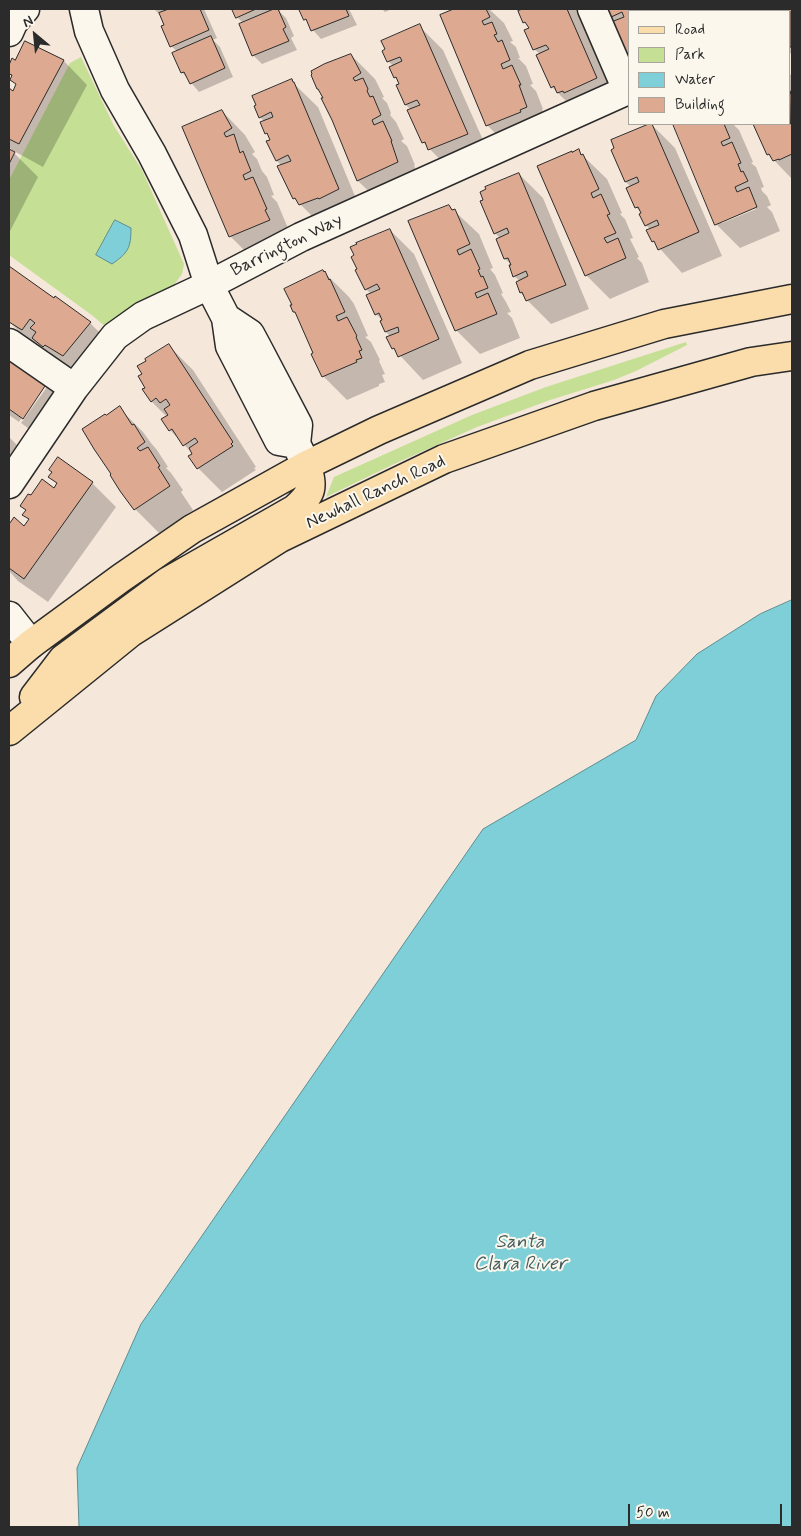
<!DOCTYPE html>
<html>
<head>
<meta charset="utf-8">
<style>
	body { margin:0 }
	#map { position:relative; width:801px; height:1536px; overflow:hidden; background:#f5e7da; font-family:Mynerve,sans-serif }
	canvas { display:block }
	.frame { position:absolute; inset:0; border:10px solid #2b2b2b; pointer-events:none }
	.legend { position:absolute; left:628px; top:10px; width:162px; height:115px; box-sizing:border-box; background:#fbf7ec; border:1px solid #a8a59f; margin:0; padding:6px 9px; list-style:none; font-size:15px; color:#2b2b2b }
	.legend li { display:flex; align-items:center; gap:10px; height:25px }
	.legend b { width:25px; border:1px solid #a8a59f }
	.north { position:absolute; left:10px; top:10px; width:50px; height:50px; -webkit-text-stroke:4px #fbf7ec; paint-order:stroke; rotate:332deg; font-size:14px; font-weight:700; line-height:20px; text-align:center; color:#2b2b2b }
	.north::after { content:''; display:block; margin:auto; width:18px; height:22px; background:#2b2b2b; clip-path:polygon(50% 0,100% 100%,50% 72%,0 100%) }
	.scale { position:absolute; left:628px; top:1504px; width:154px; height:22px; box-sizing:border-box; border:2px solid #2b2b2b; border-top:0; padding-left:6px; font-size:15px; line-height:18px; white-space:nowrap; color:#2b2b2b; -webkit-text-stroke:4px #fbf7ec; paint-order:stroke }
</style>
</head>
<body>
<div id="map">
<canvas width="801" height="1536"></canvas>
<div class="frame"></div>
<ul class="legend">
<li><b style="height:6px;background:#fbddab"></b>Road</li>
<li><b style="height:14px;background:#c5df95"></b>Park</li>
<li><b style="height:14px;background:#7ecfd7"></b>Water</li>
<li><b style="height:14px;background:#dda991"></b>Building</li>
</ul>
<div class="north">N</div>
<div class="scale">50 m</div>
</div>
<script>
const context = document.querySelector('canvas').getContext('2d');
context.lineJoin = 'round';
function fillPath(path, color) { context.fillStyle = color; context.fill(path, 'evenodd'); }
function trace(path, color, width, dash) { context.strokeStyle = color; context.lineWidth = width; context.lineCap = dash ? 'butt' : 'round'; context.setLineDash(dash || []); context.stroke(path); }
function label(font, color, halo, rows, align = 'center') {
  context.font = font + ' Mynerve,sans-serif'; context.lineWidth = 4; context.setLineDash([]); context.textBaseline = 'middle'; context.strokeStyle = halo; context.fillStyle = color; for (const [text, x, y, turn = 0] of rows) {
    context.save(); context.translate(x, y); context.rotate((+turn || 0) * Math.PI / 180); context.textAlign = isNaN(turn) ? turn : align; if (halo) context.strokeText(text, 0, 0); context.fillText(text, 0, 0); context.restore();
  }
}
fillPath(new Path2D(`
	M81,57l33,69 28,44 42,94 -2,10 -8,11 -29,17 -37,27 -15,-13 -84,-61v-75l61,-117z
	M686,342l1,3 -51,26 -22,9 -64,20 -73,27 -85,38 -66,32 8,-20 138,-62 74,-28z`), '#c5df95');
const water = new Path2D(`
	M115,220l16,8c0,20 -3,25 -19,36l-16,-9z
	M792,600v927h-713l-2,-59 64,-144 342,-495 153,-89 20,-44 41,-42 63,-40z`);
fillPath(water, '#7ecfd7');
trace(water, '#5d8d92', 1);
fillPath(new Path2D(`
	M154,9h50l13,29 -4,2 7,7 13,30 -34,15 -17,-20 -4,-20 -7,-6 -10,-30z
	M233,9h48v1l-2,1 7,7 8,18 -3,2 6,12 -35,14 -9,-9 -10,-32 -6,-6z
	M300,9h49l8,16 -36,14 -8,-9 -3,-6 -5,-5z
	M382,9h10l-7,3z
	M458,9h31l15,14 9,18 -3,1 6,5 4,11h-2l8,8 7,18 -3,1 6,6 7,18h-1l8,22 -39,18 -24,-24 -45,-110z
	M520,9h59l41,93 -38,15 -30,-30 -12,-33 -6,-5 -3,-21 -7,-6 -2,-12z
	M606,9h63l1,2h-40v46l-3,-3 -12,-32 -5,-5z
	M783,9h9v46l-2,-2v-42h-8z
	M419,26l24,24 48,108 -38,15 -30,-31 -12,-32 -5,-5 -5,-21 -6,-7 -4,-10 2,-1 -5,-5z
	M26,43l38,18 23,24 -44,82 -31,-17 -3,-3v-57l4,3 4,-8 -6,-5 2,-3 -4,-4v-5l4,-8 2,2z
	M351,55l24,24 9,18 -2,1 5,5 4,10 -1,2 6,7 8,17 -3,2 6,5 8,19h-1l7,21 -39,18 -24,-23 -25,-61z
	M790,74l2,2v103l-24,-25 -13,-30h35z
	M291,81l27,26 44,106 -38,15 -30,-30 -12,-32 -5,-5 -5,-20 -6,-8 -1,-11 -5,-5z
	M222,111l23,24 10,17 -3,2 5,5 5,12 5,6 7,18 -3,1 6,6 13,31 -36,27 -24,-24z
	M651,124l24,24 47,108 -40,17 -29,-32 -2,-11 -5,-5 -3,-11 -7,-7 -5,-20 -5,-5 -13,-32z
	M674,124h59l6,6 14,32 -2,1 5,4 8,20 -3,1 1,3 5,5 4,9 -4,2 5,5 8,19 -40,17 -24,-24zM754,207l2,2 -34,14 -1,-2z
	M9,150l5,3 24,24 -29,56z
	M578,151l29,28 15,34 -2,1 5,5 8,19 -3,1 9,18 -2,1 5,5 7,19 -39,17 -24,-24 -14,-122z
	M519,174l24,24 46,111 -38,15 -24,-24 -6,-7 -4,-10 3,-2 -6,-5 -2,-11 -7,-6 -8,-20 3,-1 -5,-5z
	M449,206l30,28 14,34 -3,1 5,6 8,18 -2,1 5,8 5,10 -4,1 5,5 8,20 -40,16 -23,-23 -47,-109z
	M390,230l24,24 48,109 -39,17 -30,-32 -2,-11 -5,-5 -4,-10 1,-1 -7,-7 -5,-20 -5,-5z
	M9,267l81,56 24,24 -26,32 -18,-11 -2,2 -20,-19 -2,2 -17,-11 -19,-20 -1,2z
	M325,273l24,24 5,7 14,32 -3,1 6,5 9,18 -1,1 6,13 -3,1 3,7 -6,2v2l-32,14 -24,-24 -37,-87z
	M169,346l24,24 63,97 -2,1 2,2 -34,22 -24,-24 -5,-14 -23,-24 -3,-13 -16,-16z
	M9,356l38,28 23,24 -23,34 -26,-19 26,-36 -2,-2 -26,37 -10,-7z
	M119,408l24,24 8,11 6,7 11,17 -2,1 5,5 12,17 -2,2 12,18 -34,23 -24,-24 -14,-19 -15,-74z
	M9,437l25,25 -25,32z
	M50,477l42,6 24,24 -68,95 -30,-21 -9,-10v-47l15,4 6,-7 -6,-6 30,-25 4,-5z`), '#0003');
const building = new Path2D(`
	M169,9h31l9,21 -39,17 -9,-21 3,-1 -5,-12z
	M232,9h24l-20,9z
	M274,9h4l8,18 -3,2 6,12 -37,15 -13,-32z
	M299,9h47l3,7 -38,15 -5,-12 -2,1z
	M454,9h32l4,8 -8,4 2,4 8,-3 5,12 -3,1 4,7 4,-2 8,20 -9,4 2,5 9,-4 9,20h-2l8,22 -7,3 1,2 -35,14 -46,-111z
	M523,9h44l30,69 -33,15 -1,-2 -6,2 -3,-7 -3,2 -15,-33 13,-6 -3,-4 -13,5 -9,-20 5,-2 -4,-6 -2,1 -5,-12z
	M605,9h51l1,2h-27v45l-1,-2 -3,1 -15,-33 13,-5 -2,-5 -13,6z
	M781,9h11v38h-2v-36h-9z
	M420,24l48,110 -40,16 -3,-8 -3,1 -15,-33 13,-5 -3,-5 -12,5 -9,-20 3,-1 -3,-7 -2,1 -5,-11 13,-6 -2,-4 -13,5 -5,-11 3,-2 -4,-8z
	M211,36l14,32 -35,16 -6,-12 -3,1 -9,-20z
	M25,41l39,19 -45,84 -10,-5v-51l4,3 3,-7 -6,-4 2,-5 -3,-1v-9l3,-7 3,2z
	M351,54l10,19 -8,5 2,3 8,-3 5,11 -1,2 3,6 3,-1 8,19 -9,5 2,5 9,-4 9,20h-1l7,21 -41,19 -25,-61 -11,-22h2l-5,-9h-1l-6,-14 1,-1 -1,-3 13,-7z
	M292,79l1,3h1l45,107 -20,10 -1,-1 -19,7 -4,-7 -2,1 -16,-33 14,-5 -3,-6 -12,6 -10,-20 4,-1 -3,-7 -2,1 -5,-12 13,-5 -2,-5 -12,6 -5,-12 2,-1 -4,-9z
	M790,91l2,6v57l-13,6v-1l-6,2 -4,-7 -2,1 -14,-31h37z
	M222,110l10,18 -8,5 2,4 8,-3 6,19 3,-2 8,20 -8,4 2,5 8,-3 14,32 -2,1 5,10 -41,17 -47,-110z
	M649,124h3l47,108 -41,18 -4,-9 -2,1 -6,-12 13,-5 -2,-5 -12,6 -6,-12 2,-1 -3,-6 -3,1 -9,-20 13,-6 -2,-5 -12,5 -14,-32 3,-2 -3,-8z
	M673,124h51l6,14 -9,4 2,4 9,-4 9,21 -3,1 3,8 2,-1 5,10 -13,6 2,5 12,-5 8,20 -42,18z
	M9,149l6,3 -6,12z
	M579,149l2,6 2,-1 16,35 -8,4 2,5 8,-4 9,20 -3,1 9,18 -12,5 3,5 11,-5 8,20 -41,18 -48,-110 35,-15v1z
	M519,173l47,112 -40,16 -4,-9 -2,1 -4,-11 12,-6 -2,-5 -13,6 -4,-12h2l-3,-7 -4,1 -8,-20 13,-6 -2,-5 -13,6 -14,-33 3,-1 -3,-8 6,-3 -1,-2z
	M449,205l3,5 3,-1 15,35 -13,6 2,5 12,-6 9,20 -2,1 3,7 2,-1 5,12 -13,5 2,5 11,-5 9,21 -42,17 -47,-110z
	M390,229l49,110 -41,18 -4,-9 -2,1 -6,-12 13,-5 -1,-5 -13,5 -5,-11 2,-1 -3,-7 -4,2 -9,-20 14,-6 -3,-5 -12,6 -10,-20 2,-1 -6,-12 3,-2 -4,-8 7,-3 -1,-1z
	M9,266l45,32 1,-2 36,26 -28,34 -18,-11 -2,2 -11,-9 4,-6 -6,-4 5,-5 -5,-4 -8,11 -13,-8z
	M323,270l1,2 1,-1 4,9 1,-1 15,33 -9,4 2,5 9,-4 10,19 -1,1 6,13 -3,1 3,7 -6,2 1,2 -35,15 -11,-23 2,-1 -18,-41h-2l-3,-7h2l-8,-16z
	M169,344l64,98 -2,2 2,2 -36,23 -9,-13 4,-2 -3,-6 9,-6 -3,-4 -12,8 -11,-17 -3,2 -8,-12 7,-4 -4,-6 6,-4 -4,-6 -6,4 -4,-5 -5,4 -9,-13 3,-1 -7,-12 4,-2 -5,-8 9,-5 -1,-2z
	M12,357l35,26 -24,36 -14,-10v-48z
	M120,406l12,19 2,-1 11,18 -8,6 3,3 8,-4 12,19 -2,1 12,19 -36,24 -14,-19 -10,-16 1,-1 -17,-25 -12,-20 23,-15 1,1z
	M58,457l35,25 -69,97 -15,-11v-46l1,1 4,-6 10,9 5,-7 -7,-4 4,-5 -6,-4 8,-12 3,1 11,-16 12,9 3,-5 -9,-6 4,-5 -3,-2z`);
fillPath(building, '#dda991');
trace(building, '#2b2b2b', 1);
const minor = new Path2D(`
	M84,9l5,22 26,59 37,64 41,81 16,50 17,33 4,28 49,95 17,3
	M592,9l35,81
	M703,9v2
	M9,32l4,-9 12,-14
	M226,318l24,16 7,13 41,78 -2,19 8,16
	M9,343l65,45
	M9,484l65,-96 41,-52 28,-20 66,-31 92,-48 329,-148
	M9,616l22,28`);
const major = new Path2D(`
	M9,663l22,-19 90,-66 71,-49 115,-64 72,-35 151,-65 134,-41 128,-25
	M34,697l29,-38 104,-77 128,-73c18,-17 18,-20 12,-44
	M9,731l121,-98 150,-95 164,-79 150,-53 157,-44 41,-6`);
trace(minor, '#2b2b2b', 31);
trace(major, '#2b2b2b', 31);
trace(minor, '#fbf7ec', 28);
trace(major, '#fbddab', 28);
label('18px', '#2b2b2b', '#fbf7ec', [
	["Barrington Way",287,246,-26],
	["Newhall Ranch Road",376,493,-25]
]);
label('italic 19px', '#445c5f', '#fbf7ec', [
	["Santa",520,1243],
	["Clara River",520,1265]
]);
</script>
</body>
</html>
